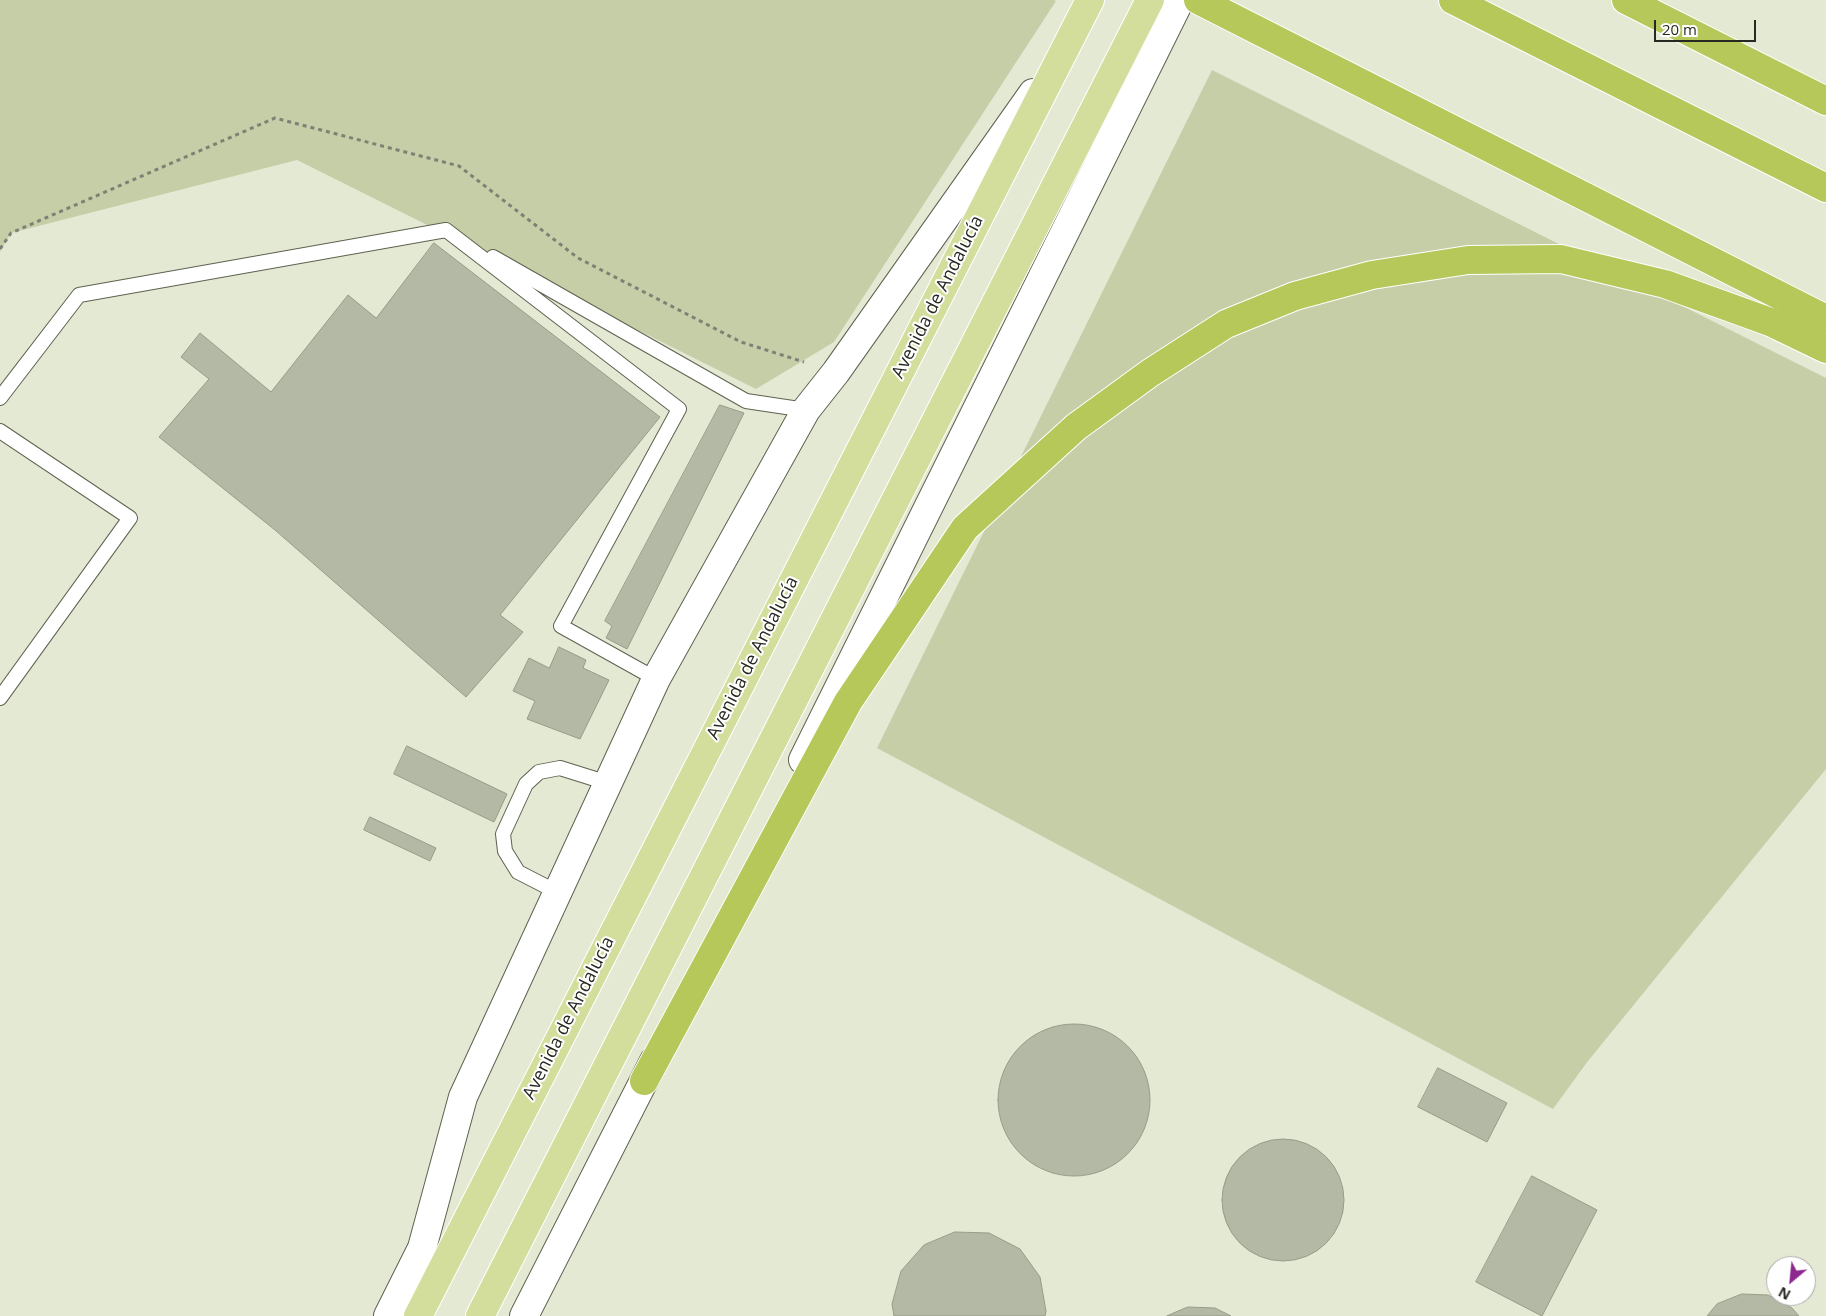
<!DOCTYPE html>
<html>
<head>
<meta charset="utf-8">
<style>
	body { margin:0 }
	#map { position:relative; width:1826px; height:1316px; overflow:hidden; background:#e4e9d4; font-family:"Open Sans",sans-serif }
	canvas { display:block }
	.north { position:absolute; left:1766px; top:1256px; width:50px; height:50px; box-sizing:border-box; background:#fff; border:1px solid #a9a9a6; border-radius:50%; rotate:208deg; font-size:14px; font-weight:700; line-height:20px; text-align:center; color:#272821 }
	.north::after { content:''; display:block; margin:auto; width:18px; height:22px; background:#8d288f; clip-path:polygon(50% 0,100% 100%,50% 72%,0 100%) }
	.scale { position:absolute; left:1654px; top:20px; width:102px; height:22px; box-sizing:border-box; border:2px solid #272821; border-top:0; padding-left:6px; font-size:15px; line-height:18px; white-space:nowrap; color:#272821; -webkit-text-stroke:4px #fff; paint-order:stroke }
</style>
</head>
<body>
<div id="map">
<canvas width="1826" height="1316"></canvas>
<div class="north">N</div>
<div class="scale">20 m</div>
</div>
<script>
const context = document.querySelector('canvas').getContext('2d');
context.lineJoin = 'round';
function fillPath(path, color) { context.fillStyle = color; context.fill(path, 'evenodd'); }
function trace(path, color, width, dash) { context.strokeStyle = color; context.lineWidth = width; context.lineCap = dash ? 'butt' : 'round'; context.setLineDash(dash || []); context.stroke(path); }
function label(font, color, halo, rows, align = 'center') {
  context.font = font + ' "Open Sans",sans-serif'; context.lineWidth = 4; context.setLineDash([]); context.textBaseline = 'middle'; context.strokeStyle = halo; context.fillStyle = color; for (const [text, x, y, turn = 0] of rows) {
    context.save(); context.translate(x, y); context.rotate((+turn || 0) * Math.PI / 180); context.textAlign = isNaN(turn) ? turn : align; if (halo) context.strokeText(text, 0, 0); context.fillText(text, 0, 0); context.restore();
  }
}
fillPath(new Path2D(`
	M0,0h1054l2,1 -222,341 -78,47 -459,-229 -286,73 -11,19z
	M1212,70l614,308v391l-238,292 -35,48 -676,-361z`), '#c6cea8');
const building = new Path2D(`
	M434,243l226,174 -160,198 23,17 -57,65 -191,-167 -116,-93 50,-58 -28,-22 19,-24 71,59 77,-97 28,23z
	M720,405l24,8 -117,236 -21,-11 6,-12 -7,-5z
	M559,647l27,13 -3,8 26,12 -29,59 -53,-20 8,-18 -22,-10 16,-33 20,10z
	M407,746l100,48 -13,28 -100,-48z
	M370,817l66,31 -6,13 -66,-31z
	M998 1100a76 76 0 1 1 152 0a76 76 0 1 1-152 0Z
	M1438,1068l69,35 -20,39 -69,-35z
	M1222 1200a61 61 0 1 1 122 0a61 61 0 1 1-122 0Z
	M1532,1176l65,34 -55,106 -66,-34z
	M955,1232l34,1 31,16 20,28 6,34 -1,5h-151l-2,-12 9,-33 23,-26z
	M1742,1294l26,1 24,13 7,8h-92l10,-12z
	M1188,1307l27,1 16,8h-64z`);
fillPath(building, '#b4b9a5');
trace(building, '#979b88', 1);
const lane = new Path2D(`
	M493,257l253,144 60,9
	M0,398l79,-103 367,-65 233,179 -118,217 95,53
	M0,431l130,87 -130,180
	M557,892l-39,-20 -13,-21 -2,-17 23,-50 13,-12 21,-4 48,15`);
const street = new Path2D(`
	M803,760l377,-760
	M388,1316l34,-68 41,-151 193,-418 150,-269 30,-38 197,-279
	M524,1316l130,-255`);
const primary = new Path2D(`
	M418,1316l672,-1316
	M480,1316l670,-1316`);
const highway = new Path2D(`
	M1198,0l628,319
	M1453,0l373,188
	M1626,0l200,101
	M644,1081l204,-379 117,-174 111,-101 74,-54 76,-49 69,-28 77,-21 96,-15 93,-1 104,25 105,38 56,27`);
trace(lane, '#5e6250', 16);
trace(street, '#5e6250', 30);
trace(primary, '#fff', 30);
trace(highway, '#fff', 30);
trace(new Path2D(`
	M0,249l11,-16 264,-115 184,48 119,92 163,84 63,20`), '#7e8174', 3, [4, 4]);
trace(lane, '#fff', 14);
trace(street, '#fff', 28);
trace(primary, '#d4de9c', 28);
trace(highway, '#b7c85a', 28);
label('18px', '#272821', '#fff', [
	["Avenida de Andalucía",938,297,-63],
	["Avenida de Andalucía",753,658,-63],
	["Avenida de Andalucía",569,1018,-63]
]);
</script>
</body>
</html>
